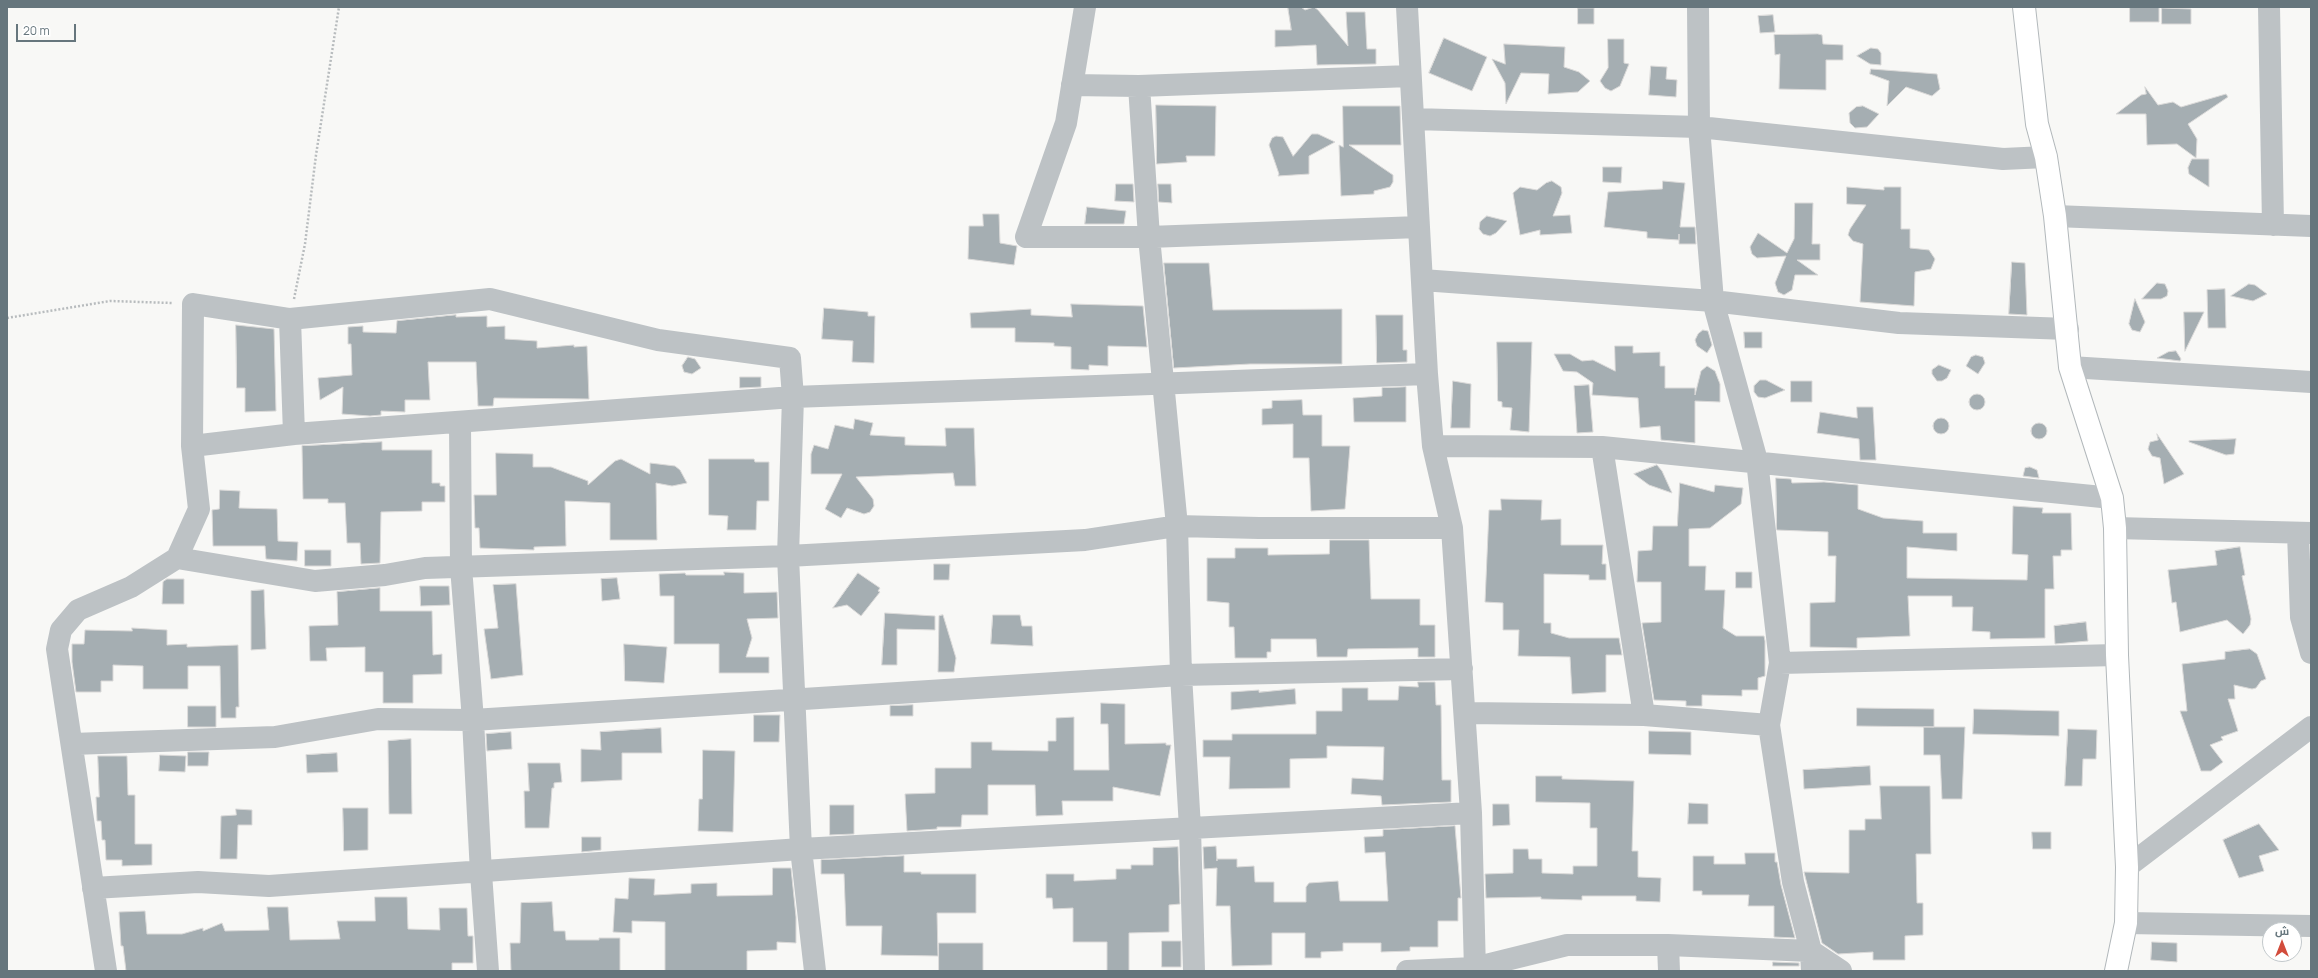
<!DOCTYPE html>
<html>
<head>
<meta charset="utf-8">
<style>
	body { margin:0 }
	#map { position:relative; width:2318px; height:978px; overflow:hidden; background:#f8f8f6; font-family:Manrope,Cairo,sans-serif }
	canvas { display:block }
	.frame { position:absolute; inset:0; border:8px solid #66767d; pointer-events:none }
	.north { position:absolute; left:2262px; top:922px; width:40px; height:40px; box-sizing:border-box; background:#fff; border:1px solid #c2c8cb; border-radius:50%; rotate:0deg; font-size:11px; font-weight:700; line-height:16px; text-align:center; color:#66767d }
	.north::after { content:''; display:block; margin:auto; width:14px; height:18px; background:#d24c3c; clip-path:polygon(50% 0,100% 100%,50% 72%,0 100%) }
	.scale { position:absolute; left:16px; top:24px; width:60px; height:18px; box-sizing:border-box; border:2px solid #66767d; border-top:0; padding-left:5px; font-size:12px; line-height:14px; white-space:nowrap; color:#66767d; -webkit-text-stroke:3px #fff; paint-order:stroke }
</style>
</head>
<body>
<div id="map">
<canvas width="2318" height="978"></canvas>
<div class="frame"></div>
<div class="north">ش</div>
<div class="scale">20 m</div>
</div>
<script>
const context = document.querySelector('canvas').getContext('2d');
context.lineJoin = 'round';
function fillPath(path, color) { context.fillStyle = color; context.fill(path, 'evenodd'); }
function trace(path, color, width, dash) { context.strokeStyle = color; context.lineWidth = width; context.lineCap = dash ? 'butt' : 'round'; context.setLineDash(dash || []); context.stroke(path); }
const building = new Path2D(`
	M1288,7h13l4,3 9,-3 4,3 30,36 -2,-34h19l2,37h9v15l-59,1 -1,-20 -41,2v-17h16z
	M2130,7h29v15h-29z
	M1578,8h16v16h-16z
	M2162,8l29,1v15h-29z
	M1773,15l2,17 -15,1 -2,-17z
	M1818,34l4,1 1,9 20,1v15h-17v30l-47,-1 1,-35 -5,1 -1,-20z
	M1444,38l43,19 -15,34 -43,-18z
	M1608,39h16v24l5,1 -9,22 -9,5 -6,-3 -5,-7 8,-13z
	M1504,44l61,3 -1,20 15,5 11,9 -12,11 -30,2 1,-20 -28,-1 -15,31 -1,-21 -13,-24 13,5z
	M1871,48l7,1 3,4v12l-11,-1 -13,-8z
	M1651,66l16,1 -1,12 11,1 -1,17 -27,-2z
	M1871,69l66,5 3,15 -8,7 -26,-9 -19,19 2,-25 -19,-7z
	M2145,87l13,18 15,-3 8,5 45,-13 2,3 -40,27 9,15 -1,19 -19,-14 -30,1 -1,-31h-30l25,-19 5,-1z
	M1156,105l60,1 -1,50h-29l1,6 -30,2z
	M1343,106h57l1,39h-52l44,30v7l-3,5 -16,4v3l-33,2 -2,-51 4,2z
	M1863,106l16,8 -12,13 -12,1 -5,-5 -1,-10 7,-6z
	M1312,134h6l17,8 -26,14v18l-31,2 1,-2 -10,-29 3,-7 4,-2 7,1 10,19z
	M2192,159h17v28l-20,-13 -1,-6z
	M1603,167h19l-1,16 -18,-1z
	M1552,181l9,6 1,6 -9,23 17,-1 2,18 -32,2v-5l-20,5 -7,-42 7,-6 17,3 9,-7z
	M1663,181l22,2 -5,44h15l1,17h-17v-10v6l-32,-2v-6l-43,-5 4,-35 54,-3z
	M1116,184h17l1,18 -19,-1z
	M1158,184h13l1,19 -13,-1z
	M1847,187l37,3v-3h17v42h9v19l19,2 6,9 -4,10 -16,3 -1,34 -54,-4 3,-58 -10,-3 -5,-6 2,-6 16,-24 -19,-1z
	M1795,203h18l-1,41h8v16h-23l21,15h-23l-3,15 -8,5 -6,-3 -3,-9 11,-27 -29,2 -5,-4 -2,-7 8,-14 29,20 7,-14z
	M1087,207l39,4 -2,13h-39z
	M983,214h16l1,29 17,3 -3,19 -46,-6 1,-33h14z
	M1487,216l20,5 -11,12 -6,3 -7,-2 -4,-5 1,-7z
	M2012,262l13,1 2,52 -18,-1z
	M1164,263h45l4,47 129,-1v55h-92l-76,4z
	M2157,283l8,1 3,7 -1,5 -6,3h-19z
	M2249,284l6,1 12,9 -14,7 -22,-5z
	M2225,289l1,39h-18l-1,-38z
	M2135,299l10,23 -5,10 -8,-2 -3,-6z
	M1071,304l72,2 4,41 -39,-1v20l-19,-1v5l-18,-1v-22l-17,-1v-3l-39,-1v-14h-44l-1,-15 61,-4v6l41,2z
	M824,308l44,4v4h7l-1,47 -22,-1 1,-21 -31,-2z
	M2184,312h20l-19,39z
	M456,315v2l31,-1v11l18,-1v13l32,2v7l37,-3v2l13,-1 2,53 -95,-1 -1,8h-15l-2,-44h-48l2,38h-25v12l-24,-1v4l-11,1 -28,-2 1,-27 -23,13 -2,-22 34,-3 -1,-31h-3v-17l15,-1v6l33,1 1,-12z
	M1376,315h27v35h4v12l-30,1z
	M236,325l38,4 2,82 -31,1v-24h-8z
	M1703,330l5,1 4,14 -5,8 -10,-7 -2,-6 3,-6z
	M1744,332h18v16h-17z
	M1497,342h35l-3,90 -19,-2 2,-22 -10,-1v-5l-4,-1z
	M1615,346h18v7l27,-1v14h5v22h30v7l6,-24 6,-5 8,5 5,13v18l-25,-1v42l-34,-3 -1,-14 -20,2 -2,-30 -46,-3 1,-12 -16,-11 -14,-1 -9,-17h16l12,7 11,-1 22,11z
	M2176,351l5,8 -1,2 -23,-3 11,-6z
	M1976,355l7,2 2,6 -7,11 -12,-8 5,-9z
	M688,357l7,2 6,9 -9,6 -8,-2 -2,-6z
	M1939,365l12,5 -4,8 -5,3h-5l-5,-7v-4z
	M740,377h21v10l-21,1z
	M1760,380h6l19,10 -20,8 -7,-1 -4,-5v-6z
	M1453,381l18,3 -1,44h-19z
	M1791,381h21v21h-21z
	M1589,385l4,47 -16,1 -3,-47z
	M1406,387v35h-52l-1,-24 29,-2v-8z
	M1969 402a8 8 0 1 1 16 0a8 8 0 1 1-16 0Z
	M1302,400l1,15h19v31h28l-5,63 -34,2 -2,-53h-16v-34l-31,1v-16l10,-1v-7z
	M1857,407h16l3,53h-16l-1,-21 -42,-6 3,-21 37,6z
	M1933 426a8 8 0 1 1 16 0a8 8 0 1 1-16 0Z
	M855,419l18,4 -3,12 35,2v8l41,1 -1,-18h29l2,58h-21l-2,-13 -97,4 17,22 1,7 -4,6 -6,2 -17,-6 -6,10 -16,-9 17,-35h-31v-20l3,-9 14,4 7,-24 18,4z
	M2031 431a8 8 0 1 1 16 0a8 8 0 1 1-16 0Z
	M2157,434l27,40 -20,10 -4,-26 -8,-2 -4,-7 2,-7 8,-2z
	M2236,439l-2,15 -8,1 -37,-13v-1z
	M382,442v8h50v33h8v3h5v16h-23v9l-41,1 -1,51 -19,1 -1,-21h-13l-2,-40h-17v-4h-25l-1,-53z
	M496,453l37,1v13h18l37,14v4l27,-24 6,-2 29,15v-11l25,3 5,4 7,13 -15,3 -16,-3 1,57h-47v-37l-45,-2 1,45 -32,1v3l-54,-2 -1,-20h-4l-1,-33h22z
	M709,459h45l1,3h14v39h-12l-1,29h-29l1,-14 -19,-1z
	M1657,465l5,6 10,22 -23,-8 -15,-11z
	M2030,467l7,3 2,8 -16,-2 2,-8z
	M1776,478l15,1 1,4 32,-1 34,3v24l25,9 40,3v12h34v18l-50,-4v31l120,2 1,-25 -16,-1 1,-48 30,2 -1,5h29l1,37h-11v6h-8l1,33h-9v49l-55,1v-7l-18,-1 1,-24h-21v-11h-44l2,40 -53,2v10l-47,-1v-44l25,-1 1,-46h-8v-24l-51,-2z
	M1680,483l34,9 1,-7 28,3 -2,16 -31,24 -21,1v37h17l-1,24h20l-2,38 13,8h28l1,5v35l-7,2v12h-16v6l-40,-1v11h-16v-5l-32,-1 -12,-77 19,-1v-40h-24l1,-31 14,-1 1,-24h24z
	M220,490l20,1 -1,17 38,1 1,32 20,1 -1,19 -31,-2 -1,-13h-52l-1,-36 7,-1z
	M1501,499l41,1 -1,20 20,-1v26h42l-1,19h4v16h-17v-5l-45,-1v49h7v10l18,5h50l3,17h-16v37l-34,2 -2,-37 -52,-1 1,-26h-16v-27l-18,-1 4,-92h12z
	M1330,540h39l2,59h49v26h15v32h-17v-9l-70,1 -1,8h-30l-1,-18h-45v13h-4v6h-32l-1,-31h-5v-24l-22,-2v-43h28v-10h33v7l61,-1z
	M2240,547l5,28 -3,1 9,43 -1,6 -7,9 -16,-14 -47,12 -4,-30 -4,1 -4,-33 49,-5 -2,-14z
	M305,550h26v16h-26z
	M934,564h16l-1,16h-15z
	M724,572l20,1v20l33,-1 1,26 -31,1 5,19 -6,19h23v16h-50v-29h-45v-48h-14l-1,-22 26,-1 1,2h38z
	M1736,572h16v16h-16z
	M858,573l22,15 -2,3 2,1 -19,24 -14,-11 -14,3z
	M617,578l3,21 -18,2 -1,-22z
	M167,579h17v25h-22l1,-22z
	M516,584l7,91 -32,4 -7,-50 14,-1 -5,-43z
	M420,586h29l1,19 -29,1z
	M380,588v23h52l1,44 9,-1v20l-29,1v28h-30v-31h-18v-25l-39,1 1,13h-17l-1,-35 29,-1 -1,-33z
	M264,590l2,59 -15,1v-59z
	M885,613l50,3v14l-38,-1v36h-15z
	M943,615l13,43 -2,14h-16l1,-56z
	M993,615h27l2,11h10l1,20 -42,-2z
	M2086,622l2,19 -33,3 -1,-18z
	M132,628l35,2v15l20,-1v3l51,-2 1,62h-3v11h-15l-1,-52h-32v23h-45v-23l-30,-1v16h-12v11h-25l-4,-30v-18h12l1,-14 47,1z
	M624,644l43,3 -3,36 -39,-2z
	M2250,649l7,5 9,25 -5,2 -5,7 -4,1 -18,-4 1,14h-7l10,32 -17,6 2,3 -13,5 13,17 -12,9h-10l-21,-60h7l-5,-47 43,-5v-7z
	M1418,682h17l1,23h5l1,75h9v22l-69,3 -1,-9 -30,-2 1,-16 31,2 1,-33 -57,-1v12l-37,1v29l-61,1 1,-32h-27v-17h29v-6h84v-23h26v-23h26v12h30l1,-14 19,1z
	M1295,689l1,15 -65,6v-18l28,-2v2z
	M1101,703l24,1v40l41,-1v2h5l-11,51 -47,-9v14h-51l1,14 -27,1 -1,-31h-47v30h-26l-1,12h-24v2l-30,2 -2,-37 30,-1v-25h36v-26h21v8l56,1v-10h8v-23l18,-1v53h35l-1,-46h-7z
	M913,705v11h-23v-10z
	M188,706h28v21h-28z
	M1857,708l77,1v18l-77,-1z
	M1974,709l85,2v25l-86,-2z
	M754,715h26l-1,27h-25z
	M1924,727h41l-3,72h-20l-2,-44h-16z
	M661,728l1,25h-40v27l-41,2v-33l20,1 -1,-18z
	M2068,729l29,1 -1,29h-13l-1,27h-17z
	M1649,731l42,1v23l-42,-1z
	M511,732l1,17 -25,2 -1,-17z
	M411,739l1,75h-23l-1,-73z
	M703,750l32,1 -2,81 -35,-1 1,-32h3z
	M188,752h21l-1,14h-20z
	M337,753l1,19 -31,1 -1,-18z
	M160,755l26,1 -1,16 -26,-1z
	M98,756h29l1,39h7v49h17v21l-30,1v-6h-16l-1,-20h-3l-1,-19h-4l-1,-24h3z
	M528,763h32l2,19 -8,1v5h-2l-3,40h-24l-1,-37h5z
	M1870,766l1,19 -67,4 -1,-19z
	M1536,776h26v3l72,2 -2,70h6v26l23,1 -1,24 -24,-1v-5h-54v4l-41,-1v-2l-55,1 -1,-24 28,-1v-24h15l1,10h13v14l31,1v-8h24v-38h-7v-25l-54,-1z
	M1880,786h50l1,68h-15l1,49h6v32l-18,1v24h-32v-8l-35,2 -16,-11 -18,-71 45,1v-43h16v-11h16z
	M1689,803l19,1v20h-20z
	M1493,804h16l1,21 -17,1z
	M830,805h24v29l-24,1z
	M343,808h25v42l-24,1z
	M236,809l16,1v15h-14l-1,34h-17l1,-43 15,-1z
	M2259,824l20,26 -20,6 5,15 -25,7 -16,-38z
	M1455,826l6,72h-3v23h-20v26h-28v4l-29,1v-9h-38v8l-22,1v6h-16v-25h-33v32l-40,1 -2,-60h-14l1,-38 -13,1 -1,-22 13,-1 1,15v-2h20v8l17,-1 1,16h19v20h32v-15l3,-4 29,-2 2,20h48l-3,-49 -20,1 -1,-16 19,-1v-6z
	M2032,832h19v17h-18z
	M582,837h19v13l-19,2z
	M1178,847l2,57 -11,1v27l-40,1v38h-22v-29h-34v-34l-20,1 -1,-11h-6v-24h28v7l42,-2v-10h15v-4h22v-17z
	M1745,853h30v9h2l4,23 14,53 -21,-1v-31h-26l1,-11h-47v-4h-9v-35h21v8h31z
	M904,856v16h17v2h55v39h-39l1,43 -57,-1 1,-29h-36l-2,-52h-23v-14z
	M773,868h18l5,49v26l-19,-1v8l-30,1v20h-82v-49l-33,-1v12l-19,-1 2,-34 13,1 1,-21 26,1 -1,16 37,-2v-9l26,-1v13l55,-1z
	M375,897h32l1,32 32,1 -1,-22h28l1,28h5v27h-21v8h-326l-3,-25h-2l-2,-34 26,-1 2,23h35l21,-6v3l19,-8 3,8 44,-1 -2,-23h21l2,33 50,-1 -3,-18h38z
	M552,902l2,29h11l1,9h33v-2h21v33h-109l-1,-28h10l1,-40z
	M1162,941h19v26h-19z
	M2152,942l25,1v19l-26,-2z
	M939,943h44v28h-44z
	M1773,962l26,1v3h-26z`);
fillPath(building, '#a5aeb2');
trace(building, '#dad9d8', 1);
const secondary = new Path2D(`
	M2024,7l13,117 9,33 9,59 15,151 42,131 3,30 2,127 10,212 -1,56 -10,48`);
trace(secondary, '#b2b8bb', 24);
trace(new Path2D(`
	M294,299l11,-55 11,-89 23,-148
	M7,318l103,-17 63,2`), '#b8bcbe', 2.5, [2, 2]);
trace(new Path2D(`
	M1085,7l-19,116 -40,114h123l270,-10
	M1407,7l20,367 6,72 19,82 19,285 4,158
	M1698,7l1,120 14,174 44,160 23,202 -11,62 24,157 18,69 1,20
	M2269,7l4,218
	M1072,85l67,1 271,-10
	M1139,86l10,151 28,289 4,149 9,153 4,143
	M1413,119l286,8 304,32 43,-2
	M2055,216l256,10
	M1422,280l291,21 186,22 169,6
	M290,319l4,115
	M2070,367l241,15
	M460,422l1,145 12,153 8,153 7,98
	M192,446l102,-12 499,-37 634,-23
	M1433,446l169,1 510,51
	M1602,447l42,268
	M2115,528l196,5
	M2298,533l3,84 10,36
	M177,558l138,23 70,-6 40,-7 363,-12 297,-16 92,-14 82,2h193
	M1780,663l337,-8
	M1465,713l179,2 125,10
	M72,744l203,-7 103,-18 95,1 708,-45 281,-6
	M2127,867l184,-140
	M93,888l105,-6 71,4 532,-37 670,-36
	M2126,923l185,3
	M1668,945l1,26
	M106,971l-49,-322 4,-19 17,-20 53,-23 46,-29 22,-49 -7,-63 1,-142 97,15 200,-20 168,41 132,18 3,39 -5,159 13,293 14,122
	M1407,971l67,-3 93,-23h101l143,6 30,20`), '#bdc2c5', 22);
trace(secondary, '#fff', 22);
</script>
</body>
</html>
